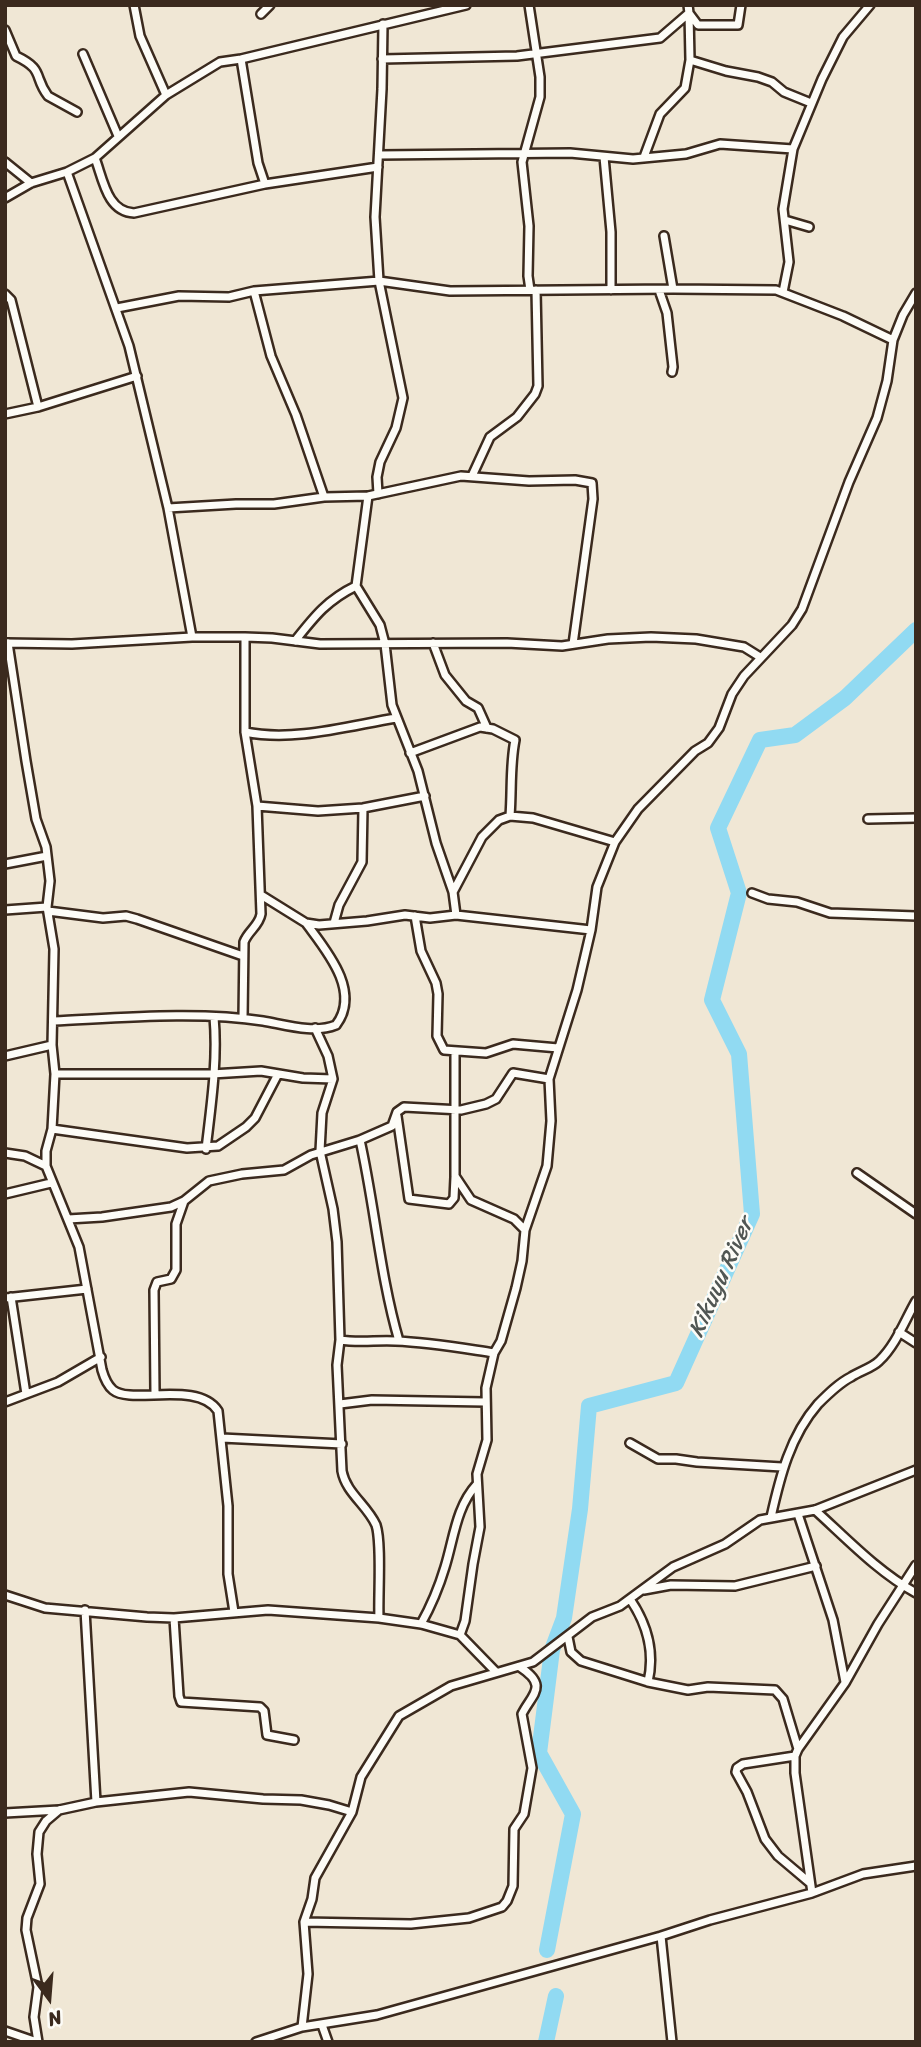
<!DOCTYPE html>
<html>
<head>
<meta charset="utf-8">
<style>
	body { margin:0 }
	#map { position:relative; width:921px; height:2047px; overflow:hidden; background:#f0e7d5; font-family:Sriracha,sans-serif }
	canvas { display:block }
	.frame { position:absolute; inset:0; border:7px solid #3b2a1e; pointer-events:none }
	.north { position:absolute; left:14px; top:1963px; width:70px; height:70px; -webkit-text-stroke:5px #fdfcf7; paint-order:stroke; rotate:164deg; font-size:19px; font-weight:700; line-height:28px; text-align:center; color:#3b2a1e }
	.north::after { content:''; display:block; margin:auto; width:24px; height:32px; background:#3b2a1e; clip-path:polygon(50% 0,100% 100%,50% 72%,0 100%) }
</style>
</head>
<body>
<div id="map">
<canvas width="921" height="2047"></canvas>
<div class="frame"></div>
<div class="north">N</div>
</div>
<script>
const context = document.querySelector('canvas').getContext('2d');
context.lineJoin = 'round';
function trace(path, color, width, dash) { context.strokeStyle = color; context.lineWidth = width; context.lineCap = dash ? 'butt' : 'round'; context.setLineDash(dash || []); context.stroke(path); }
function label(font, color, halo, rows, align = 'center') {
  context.font = font + ' Sriracha,sans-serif'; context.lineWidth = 5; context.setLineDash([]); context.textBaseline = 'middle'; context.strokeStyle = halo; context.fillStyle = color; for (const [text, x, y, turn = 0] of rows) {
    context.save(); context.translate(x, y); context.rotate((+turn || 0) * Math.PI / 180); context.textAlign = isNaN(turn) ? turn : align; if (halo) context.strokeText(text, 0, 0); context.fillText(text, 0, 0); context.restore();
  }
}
trace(new Path2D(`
	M547,1950l26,-136 -34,-61 13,-103 12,-32 16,-109 9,-103 87,-23 76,-169 -13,-160 -27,-54 27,-107 -21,-65 42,-88 35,-5 50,-37 71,-68
	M546,2042l10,-46`), '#91daf2', 16);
const minor = new Path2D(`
	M134,5l6,31 26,59
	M529,5l11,72v20l-18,65 7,64 -1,50 2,14
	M261,14l9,-9
	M5,30l11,26c29,14 17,20 32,40l29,16
	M83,54l35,82
	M241,59l17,104 7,21
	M382,59l135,-3 143,-18 29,-25 -1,-8
	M690,60l36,11 32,6 14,5 12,10 27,11
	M379,155l191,-2 63,6 53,-5 34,-10 73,5
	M604,157l7,75v58
	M644,157l16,-43 25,-26 5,-28 -1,-47 9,12h40l3,-20
	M95,158c8,21 12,54 39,55l131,-29 113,-17
	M5,162l26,21
	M67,172l62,174 39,162 24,129
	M5,198l26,-15 36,-11 28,-14 71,-63 54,-33 21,-3 225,-54
	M785,220l24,7
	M664,236l9,53
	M659,290l8,23 6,54 -1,5
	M254,291l17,65 25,59 28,82
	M783,292l6,-30 -6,-53 10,-60 29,-70 21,-42 27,-32
	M5,294l6,6 27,107
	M117,308l62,-12 50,1 25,-6 125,-10 71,10 223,-2 103,1 67,26 50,24
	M5,414l33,-7 99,-31
	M472,476l18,-39 27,-20 18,-23 3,-8 -2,-96
	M378,494l-1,-17 3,-15 16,-34 7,-30 -24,-117 -4,-64 7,-128 1,-65
	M368,496l-12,90 24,39 5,19 7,61 26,66 18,72 17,49 3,23
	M168,508l68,-4h38l50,-7 44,-1 93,-20 68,5 46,-1 17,3 1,16 -20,145
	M295,641c19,-24 32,-41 61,-55
	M6,643l66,1 120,-7h53l27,1 48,6 187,-1 55,3 46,-7 43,-2 45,2 48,8 16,10
	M8,643l18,118 10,58 10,28 4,34 -3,26 7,42 -2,96 3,29 -3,55 -6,22v15l33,81 23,123c2,7 5,15 11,20 18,15 85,-10 105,21l10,95v68l6,38
	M433,643l12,32 21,26 12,7 9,20
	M245,732c49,10 103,-6 151,-14
	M410,753l70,-26 13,2 22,11c-5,25 -3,50 -5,76
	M257,806l61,5 45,-3 62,-12
	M868,819l48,-1
	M5,864l42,-8
	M453,892l29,-55 17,-17 11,-4 23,2 82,24
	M752,893l16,6 29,3 33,11 86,3
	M261,895l45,28 13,2 48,-4 38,-6 25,3 26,-3 135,15
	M5,910l42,-3
	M48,911l55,7 23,-2 11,3 106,37
	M415,916l6,35 15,32 2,11 -1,42 7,14 42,3 27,-9 45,4
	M334,923l5,-18 23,-43 1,-54
	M243,1018l1,-76c4,-11 15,-16 17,-28l-4,-108 -12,-74v-95
	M54,1021c65,-3 144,-10 209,0 23,4 51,13 73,4 26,-34 -11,-76 -30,-102
	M315,1028l13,28 5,23 -11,34 -2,38 13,58 4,33 3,98 -3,25 5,106c4,22 25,34 34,54 6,18 2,71 3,93
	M455,1052v124l16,24 43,19 11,11
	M5,1056l47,-11
	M55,1074h157l49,-3 42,7 30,1
	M397,1116l12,83 40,5 5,-6 1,-21
	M52,1129l135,19 31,-2 28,-19 9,-9 23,-44
	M360,1140c15,67 20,136 39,201
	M206,1149c5,-43 12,-89 8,-132
	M5,1153l20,3 21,10
	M857,1173l59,41
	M5,1194l46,-11
	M68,1219l34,-2 69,-10 13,-6 25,-20 33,-7 42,-4 27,-15 49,-15 32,-14 5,-14 7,-5 57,3 25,-6 10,-5 17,-26 36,6
	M11,1297l15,97
	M5,1298l82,-9
	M899,1332l17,11
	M340,1340c19,3 37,0 55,1 34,1 66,7 99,12
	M155,1393l-1,-103 3,-8 14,-3 5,-9v-46l8,-23
	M5,1402l53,-20 43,-25
	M340,1404l32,-4 113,2
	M222,1438l120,6
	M630,1443l28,16h18l21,3 85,5
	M815,1510c32,29 63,62 101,83
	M798,1514l35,106 12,62
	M771,1517c9,-40 19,-81 47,-113 10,-10 21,-21 33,-27 9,-6 21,-9 28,-16 17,-16 26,-41 37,-60
	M644,1590l27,-5 64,1 81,-20
	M5,1595l40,13 102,9 27,1 94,-8 111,8 42,6 39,11 36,37
	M630,1599c17,25 25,53 18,83
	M85,1610l11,192
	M174,1618l5,78 2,6 79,5 4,4 3,24 27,5
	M421,1624c10,-18 18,-37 24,-57 9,-29 11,-60 32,-83
	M460,1635l5,-14 8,-57 7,-37 -3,-53 10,-34 -1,-52 8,-35 7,-12 15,-53 6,-27 3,-31 22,-64 4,-45 -2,-42 28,-89 14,-60 6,-43 18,-45 23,-33 57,-58 13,-8 11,-15 13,-34 12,-18 48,-51 10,-16 47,-127 28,-64 10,-37 6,-41 10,-25 13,-22
	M568,1637l3,15 10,9 67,21 40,8 20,-3 67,3 8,9 15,50
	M795,1756l-52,8 -6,4 -1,4 11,20 18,47 13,17 32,27
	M5,1813l54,-3 37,-8 93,-10 74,7 38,1 28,5 23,7
	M812,1893l-17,-120v-17l3,-7 47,-66 33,-59 38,-59
	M304,1922l107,2 58,-6 33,-11 5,-6 6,-15 1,-57 10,-15 8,-46 -10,-54c10,-20 27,-28 -2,-47
	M661,1936l11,106
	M322,2025l6,17
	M302,2027l6,-53 -4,-52 8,-23 3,-21 37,-66 9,-35 38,-61 52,-30 82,-24 59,-45 28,-11 53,-39 52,-23 35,-24 55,-10 101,-40
	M5,2031l32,11
	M38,2042l-4,-25 4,-30 -12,-57 1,-12 13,-34 -3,-30 2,-22 7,-11 13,-11
	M256,2042l46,-15 75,-12 284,-79 49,-16 102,-27 51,-19 53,-8`);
trace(minor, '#3b2a1e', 12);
trace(minor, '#fdfcf7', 7);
label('italic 23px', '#505653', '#fdfcf7', [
	["Kikuyu River",722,1278,-66]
]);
</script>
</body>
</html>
